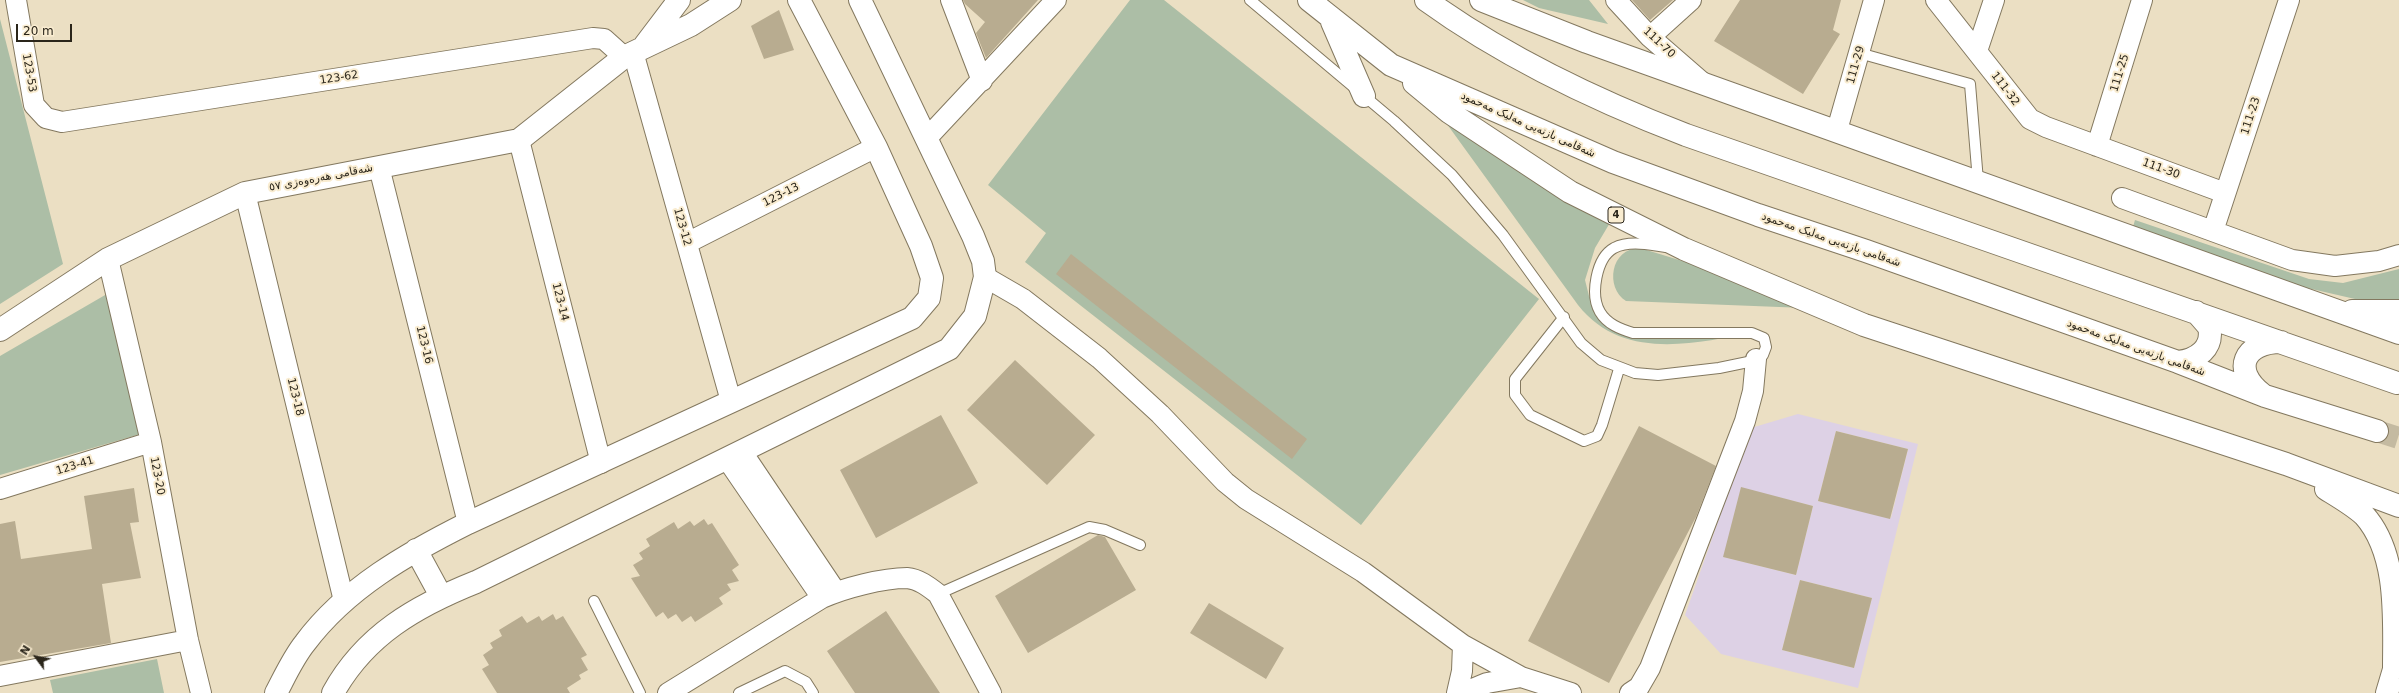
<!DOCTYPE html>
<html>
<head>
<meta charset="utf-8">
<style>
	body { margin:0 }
	#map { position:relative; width:2399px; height:693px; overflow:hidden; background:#ebdfc3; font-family:"DejaVu Sans",sans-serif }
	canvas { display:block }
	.north { position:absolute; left:16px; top:637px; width:40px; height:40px; -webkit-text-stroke:3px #f9ecd0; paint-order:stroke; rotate:302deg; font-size:11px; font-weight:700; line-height:16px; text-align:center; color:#2a251a }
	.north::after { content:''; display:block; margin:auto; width:14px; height:18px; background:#2a251a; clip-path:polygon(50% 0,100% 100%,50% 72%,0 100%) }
	.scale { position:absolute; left:16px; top:24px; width:56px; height:18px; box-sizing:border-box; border:2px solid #2a251a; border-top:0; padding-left:5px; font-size:12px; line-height:14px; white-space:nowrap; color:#2a251a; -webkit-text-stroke:3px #f9ecd0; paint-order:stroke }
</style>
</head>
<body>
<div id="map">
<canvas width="2399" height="693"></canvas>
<div class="north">N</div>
<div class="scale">20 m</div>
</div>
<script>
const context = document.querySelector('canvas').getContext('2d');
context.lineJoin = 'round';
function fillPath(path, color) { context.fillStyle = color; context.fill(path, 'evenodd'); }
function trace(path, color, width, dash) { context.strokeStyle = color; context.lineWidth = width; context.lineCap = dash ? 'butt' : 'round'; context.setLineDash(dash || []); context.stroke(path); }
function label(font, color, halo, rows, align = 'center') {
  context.font = font + ' "DejaVu Sans","Noto Naskh Arabic",sans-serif'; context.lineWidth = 4; context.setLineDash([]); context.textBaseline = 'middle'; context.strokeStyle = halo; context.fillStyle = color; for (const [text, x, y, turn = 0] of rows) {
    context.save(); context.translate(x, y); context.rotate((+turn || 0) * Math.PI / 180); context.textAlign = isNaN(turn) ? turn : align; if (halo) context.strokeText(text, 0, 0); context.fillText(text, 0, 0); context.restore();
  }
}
fillPath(new Path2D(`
	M1798,414l120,30 -60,244 -137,-34 -36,-39 66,-187zM1836,431l72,18 -17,69 -73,-17zM1741,488l72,18 -17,69 -72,-18zM1800,580l72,18 -18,70 -72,-18z`), '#ddd1e5');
fillPath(new Path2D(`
	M1130,0h34l375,299 -178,226 -336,-263 21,-29 -58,-48z
	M1523,0h66l19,24 -69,-16z
	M0,19l63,245 -63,40z
	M1444,120l167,101 -16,27 -10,32 4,16 11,17 31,18 123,1c-60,12 -132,29 -176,-27z
	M2135,220l174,59 34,4 56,-14v30h-44l-65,-15 -158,-54z
	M1640,248l62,19 103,41 -179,-7c-21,-13 -16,-53 14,-53z
	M112,291l32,142 -144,42v-119z
	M157,659l7,34h-111l-3,-13z`), '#acbea6');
fillPath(new Path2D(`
	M963,0h75l-52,58 -10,-25 9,-11 -20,-18z
	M1632,0h41l-23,20z
	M1740,0h101l-8,30 7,4 -37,60 -89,-53z
	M779,10l15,40 -30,9 -13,-33z
	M1071,254l236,185 -15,20 -236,-185z
	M1015,360l80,75 -48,50 -80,-75z
	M941,415l37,68 -102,55 -36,-68z
	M1639,426l77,40 -20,51 -87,166 -81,-42z
	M1836,431l72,18 -18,70 -72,-18z
	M1741,487l72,19 -17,69 -73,-18z
	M134,488l5,34 -9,1 11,55 -39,6 9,59 -111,19v-138l15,-3 6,38 71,-10 -8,-53z
	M704,519l4,6 4,-2 27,42 -7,5 7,11 -12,3 4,6 -12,8 4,6 -28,18 -4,-6 -9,6 -6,-8 -8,5 -5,-7 -7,5 -25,-39 9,-2 -7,-11 10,-6 -4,-6 11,-7 -4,-7 28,-17 4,7 12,-8 4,5z
	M1098,535l7,2 31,53 -108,63 -33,-57z
	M1800,580l72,18 -18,70 -72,-18z
	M1209,603l75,45 -18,31 -76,-46z
	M886,611l54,82h-85l-28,-42z
	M553,614l3,6 7,-4 24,39 -6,3 7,12 -9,5 2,4 -14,9 3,5h-73l-15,-24 7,-4 -6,-10 10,-7 -3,-5 12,-7 -3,-6 23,-14 5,7 12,-7 3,5z`), '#b8ac90');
trace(new Path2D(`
	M2377,431l22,7`), '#c4baa1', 22, [22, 11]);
const service = new Path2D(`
	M1250,0l144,121 58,54 51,60 78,108 20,17 34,13 23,2 61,-7 29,-6 15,-7 3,-8 -2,-9 -12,-5h-119c-13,-4 -26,-9 -33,-21 -10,-17 -4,-54 14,-64 16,-8 36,-3 52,-1
	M1859,53l111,31 8,97
	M1564,317l-49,62v16l15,20 54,26 13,-5 5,-11 17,-56
	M938,594l151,-67 16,3 35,15
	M594,601l46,92
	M739,693l46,-22 21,11 7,11`);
const minor = new Path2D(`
	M16,0l18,105 12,13 16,4 531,-84 11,1 20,18
	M951,0l31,81
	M1616,0l34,37 53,46
	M1936,0l94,119 16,8 179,66
	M1650,37l41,-37
	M1977,51l17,-51
	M633,52l98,349
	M1837,130l37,-130
	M926,139l130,-139
	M519,140l82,323
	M2097,146l45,-146
	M379,167l89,356
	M245,193l99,408
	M2122,198l170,62 43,6 44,-5 20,-6
	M2213,231l76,-231
	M687,243l189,-96
	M108,259l43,183 37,198 13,53
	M985,277l38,22 76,59 61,56 65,68 21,17 117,73 100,73 58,32 50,16
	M742,452l94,140
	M727,459l95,139
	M0,489l151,-47
	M0,676l188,-36
	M668,693l154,-95c22,-10 61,-20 85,-20 12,1 22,9 31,16l53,99
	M1457,693l5,-22 1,-26
	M1463,693l24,-10 34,-6
	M1630,693l9,-6 11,-19 95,-247 8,-30 3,-32`);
const tertiary = new Path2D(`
	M645,45l34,-45
	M0,330l108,-71 137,-66 274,-53 105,-83 67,-32 39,-25
	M416,550l25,46
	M276,693c9,-17 17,-35 29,-50 41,-55 103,-90 163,-120l444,-205 17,-20 3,-20 -11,-32 -45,-99 -77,-147
	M333,693c32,-58 83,-87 143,-111l473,-233 26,-33 10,-39 -2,-16 -10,-25 -113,-236`);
const trunk = new Path2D(`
	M1309,0l82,65 222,97 145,53 108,36 312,111 87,34 112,35
	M1426,0c80,58 169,100 260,135l711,248
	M1481,0l106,42 812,291
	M1332,22l32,74
	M1414,83l35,29 121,80 114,57 180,76 422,139 113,42
	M2352,311h47
	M2178,362c19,-2 36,-14 31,-35l-13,-15
	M2262,394c-31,-24 -18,-52 19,-52
	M2326,489c13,8 27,16 38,26 35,39 30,105 30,154
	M2387,693l11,-37`);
trace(service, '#83785f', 12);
trace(minor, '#83785f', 22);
trace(tertiary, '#83785f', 24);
trace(trunk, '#83785f', 24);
trace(service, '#fff', 10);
trace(minor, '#fff', 20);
trace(tertiary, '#fff', 22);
trace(trunk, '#fff', 22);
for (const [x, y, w] of [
	[1616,215,16]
]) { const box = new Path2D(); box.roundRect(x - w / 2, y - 8, w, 16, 3); context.fillStyle = '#f9ecd0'; context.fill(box); trace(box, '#2a251a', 1); }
label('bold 10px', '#2a251a', null, [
	["4",1616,215]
]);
label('11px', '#2a251a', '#f9ecd0', [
	["111-70",1659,43,43],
	["111-29",1856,65,-74],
	["123-53",29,73,80],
	["111-25",2120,73,-73],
	["123-62",339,78,-9],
	["111-32",2005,89,53],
	["111-23",2251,116,-72],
	["شەقامی بازنەیی مەلیک مەحمود",1528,125,24],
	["111-30",2161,169,20],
	["شەقامی هەرەوەزی ٥٧",321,178,-11],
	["123-13",781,195,-27],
	["123-12",682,227,74],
	["شەقامی بازنەیی مەلیک مەحمود",1831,240,19],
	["123-14",560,302,76],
	["123-16",424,345,76],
	["شەقامی بازنەیی مەلیک مەحمود",2136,348,20],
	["123-18",295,397,76],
	["123-41",75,466,-17],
	["123-20",157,476,79]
]);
</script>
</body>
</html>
